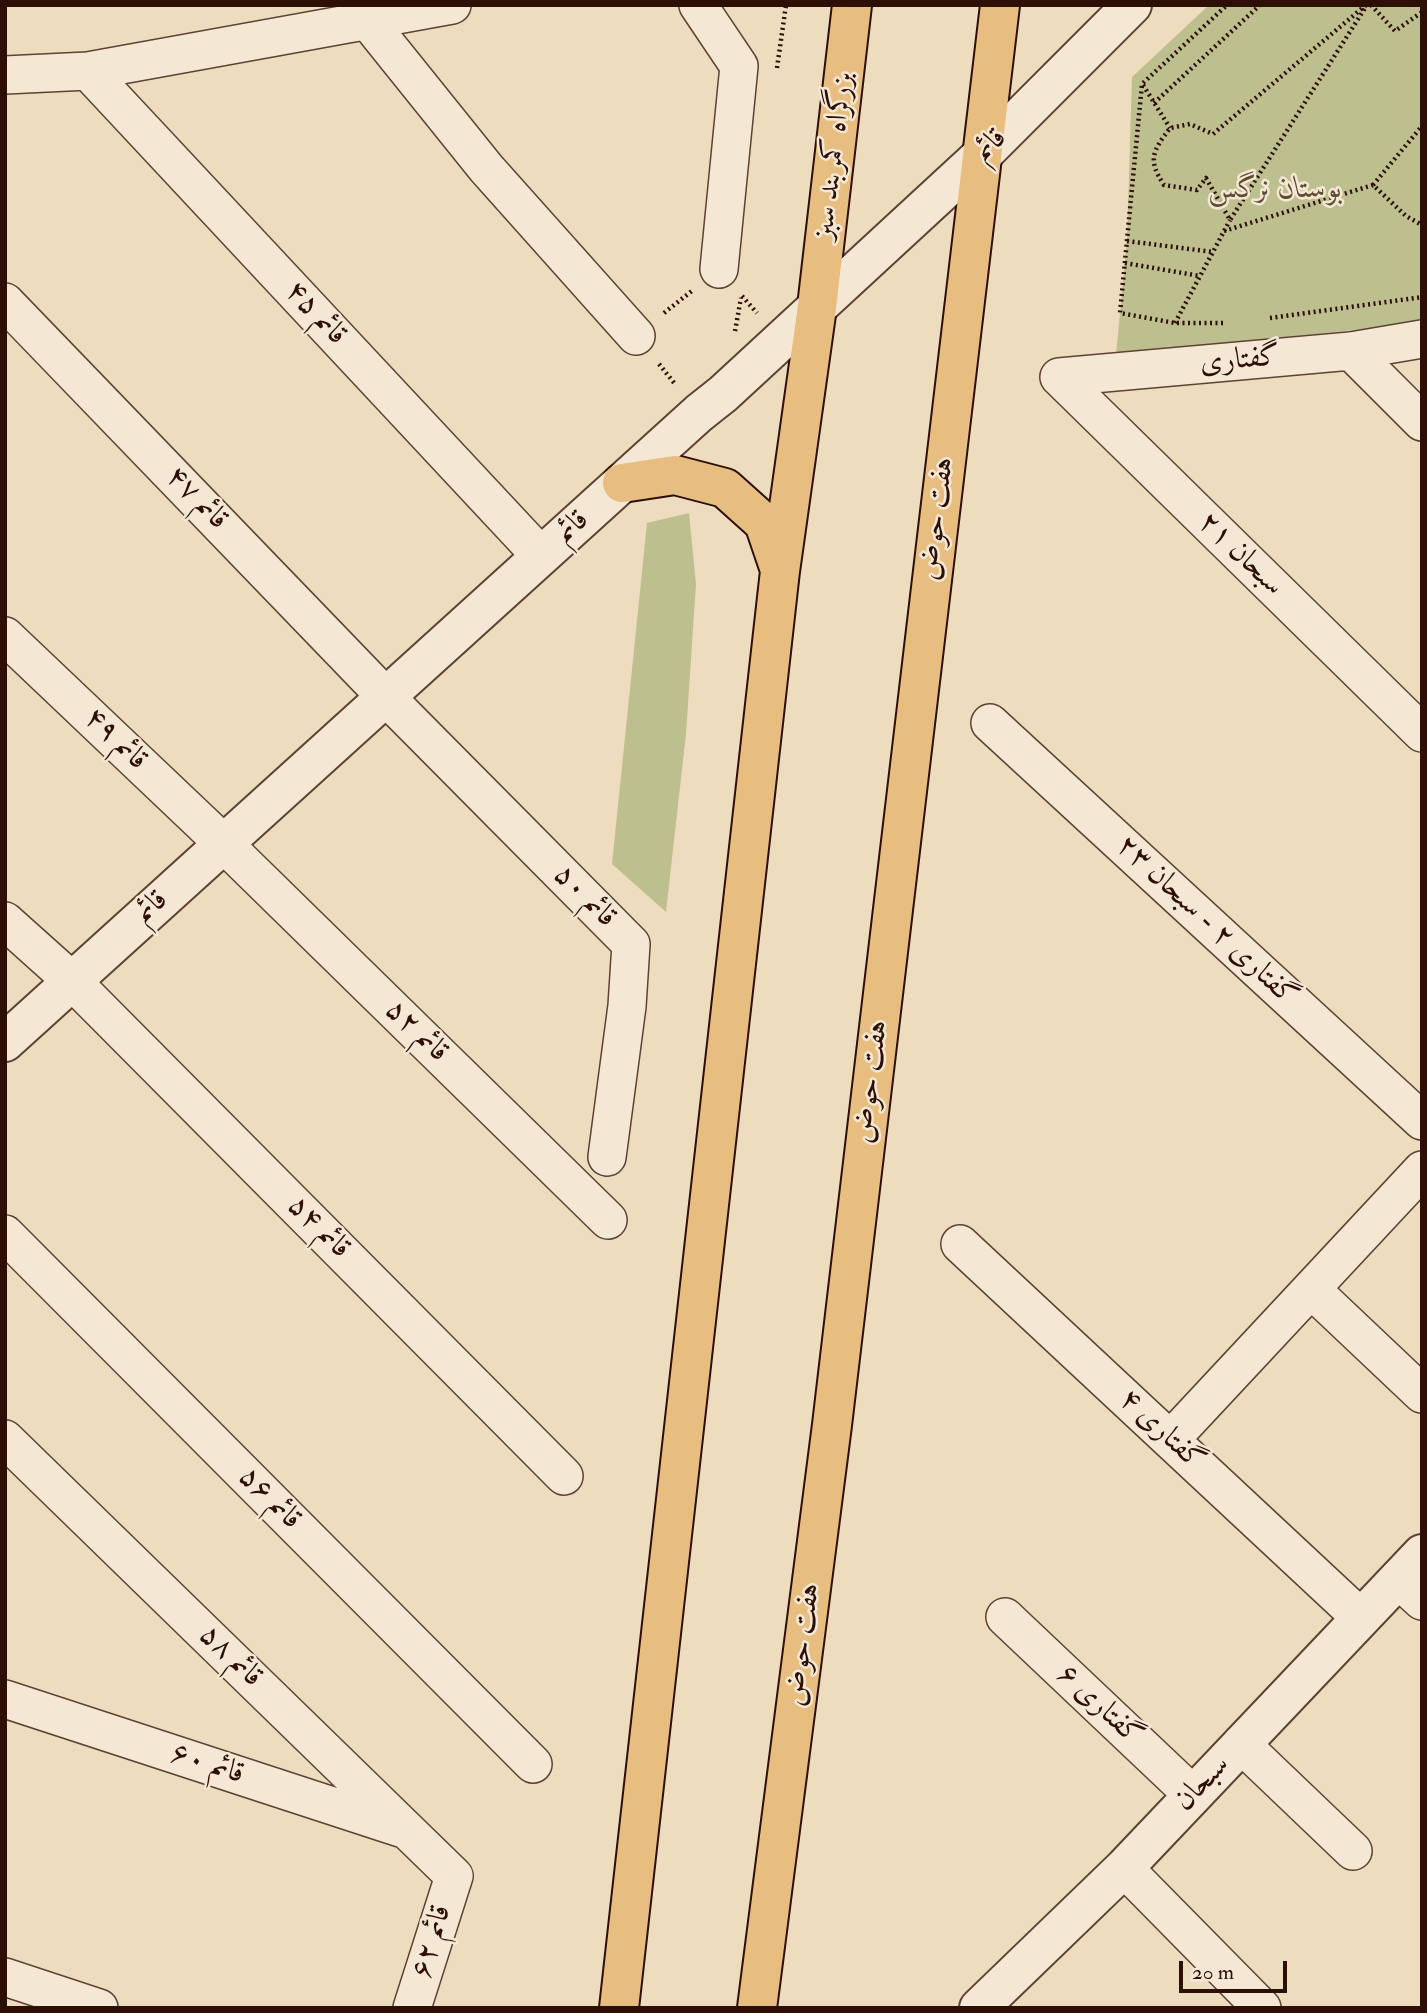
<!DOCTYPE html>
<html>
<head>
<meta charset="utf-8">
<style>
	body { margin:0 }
	#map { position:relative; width:1427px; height:2013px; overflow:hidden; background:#eedcbf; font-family:"IM FELL Double Pica",serif }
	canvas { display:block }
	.frame { position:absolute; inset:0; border:7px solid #2e0f05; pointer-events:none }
	.scale { position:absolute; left:1179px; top:1961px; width:108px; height:32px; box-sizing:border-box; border:4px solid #2e0f05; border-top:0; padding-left:9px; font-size:21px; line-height:24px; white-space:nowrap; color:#2e0f05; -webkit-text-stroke:5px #f4e8d5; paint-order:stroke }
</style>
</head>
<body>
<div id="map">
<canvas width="1427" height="2013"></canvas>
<div class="frame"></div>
<div class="scale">20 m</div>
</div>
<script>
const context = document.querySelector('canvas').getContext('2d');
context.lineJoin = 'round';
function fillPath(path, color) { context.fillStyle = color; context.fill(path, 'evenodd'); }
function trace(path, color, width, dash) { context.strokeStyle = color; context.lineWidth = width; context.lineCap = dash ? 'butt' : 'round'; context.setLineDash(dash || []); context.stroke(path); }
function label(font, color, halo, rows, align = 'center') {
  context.font = font + ' "IM FELL Double Pica",Amiri,serif'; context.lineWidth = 5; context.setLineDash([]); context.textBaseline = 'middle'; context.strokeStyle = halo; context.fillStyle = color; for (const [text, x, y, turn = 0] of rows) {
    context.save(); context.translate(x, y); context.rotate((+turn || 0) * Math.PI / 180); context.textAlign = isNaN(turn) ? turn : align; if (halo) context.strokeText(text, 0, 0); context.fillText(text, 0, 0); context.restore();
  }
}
fillPath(new Path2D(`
	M1209,5h213v318l-306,32 11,-115 5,-163z
	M689,513l7,71 -10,150 -20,178 -54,-48 35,-341z`), '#bebf8e');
const minor = new Path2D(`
	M698,5l41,61 -20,203
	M367,20l119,148 150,168
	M88,71l453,485
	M5,75l83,-4 364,-66
	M5,302l381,395 245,247 -4,62 -20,151
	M1351,351l71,71
	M1059,377l363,356
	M1059,377l292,-26 71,-12
	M5,636l219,208 384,376
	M990,723l432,398
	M5,921l67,60 492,495
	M5,1234l528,530
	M960,1244l401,374
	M1311,1289l111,105
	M5,1439l449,437 -42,132
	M1171,1439l251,-269
	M1398,1579l24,22
	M1005,1617l188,178
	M5,1699l395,129
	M1241,1744l112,107
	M1124,1868l138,140
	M5,1977l94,31`);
const tertiary = new Path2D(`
	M5,1042l694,-629 24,-19 259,-239 150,-150
	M979,2008l145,-140 298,-314`);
const trunk = new Path2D(`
	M622,483l53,-8 50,13 39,35 15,44
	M619,2008l161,-1437 37,-264 35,-302
	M757,2008l75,-583 168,-1420`);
trace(minor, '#5e4234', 40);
trace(tertiary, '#5e4234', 42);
trace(trunk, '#2e0f05', 42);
trace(new Path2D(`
	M1366,5l-153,129 -23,-10 -20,4c-17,23 -23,31 -6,57l33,5 9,-12 24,42 137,-215
	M1371,5l24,26 27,-19
	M777,68l9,-63
	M1143,85l27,43
	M1154,103l106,-98
	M1373,185l49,-59
	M1224,231l149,-46 33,31 16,9
	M1127,241l86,11
	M1125,263l75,13
	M742,296l15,17
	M664,313l29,-23
	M1270,318l152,-21
	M1175,323l55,-103
	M1223,323h-48l-55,-10 22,-229 85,-79
	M735,331l6,-33
	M659,364l16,20`), '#2e0f05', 4.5, [2, 3.5]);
trace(minor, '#f4e8d5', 37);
trace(tertiary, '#f4e8d5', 38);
trace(trunk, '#e7be80', 38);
label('30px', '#2e0f05', '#f4e8d5', [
	["قائم",991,146,-44],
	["بزرگراه کمربند سبز",835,156,-83],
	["قائم ۴۵",315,314,47],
	["گفتاری",1240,361,-5],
	["قائم ۴۷",196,499,46],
	["هفت حوض",938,519,-83],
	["قائم",573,528,-42],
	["سبحان ۲۱",1240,555,44],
	["قائم ۴۹",115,740,44],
	["قائم ۵۰",584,897,45],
	["قائم",152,908,-42],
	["گفتاری ۲ - سبحان ۲۳",1206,922,43],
	["قائم ۵۲",416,1032,44],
	["هفت حوض",872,1082,-83],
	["قائم ۵۴",318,1228,45],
	["گفتاری ۴",1161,1431,43],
	["قائم ۵۶",269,1499,45],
	["هفت حوض",804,1645,-83],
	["قائم ۵۸",230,1657,44],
	["گفتاری ۶",1099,1706,43],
	["قائم ۶۰",207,1765,18],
	["سبحان",1203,1784,-46],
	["قائم ۶۲",433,1942,-73]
]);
label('italic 30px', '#604d35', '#f4e8d5', [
	["بوستان نرگس",1275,191]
]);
</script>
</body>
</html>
